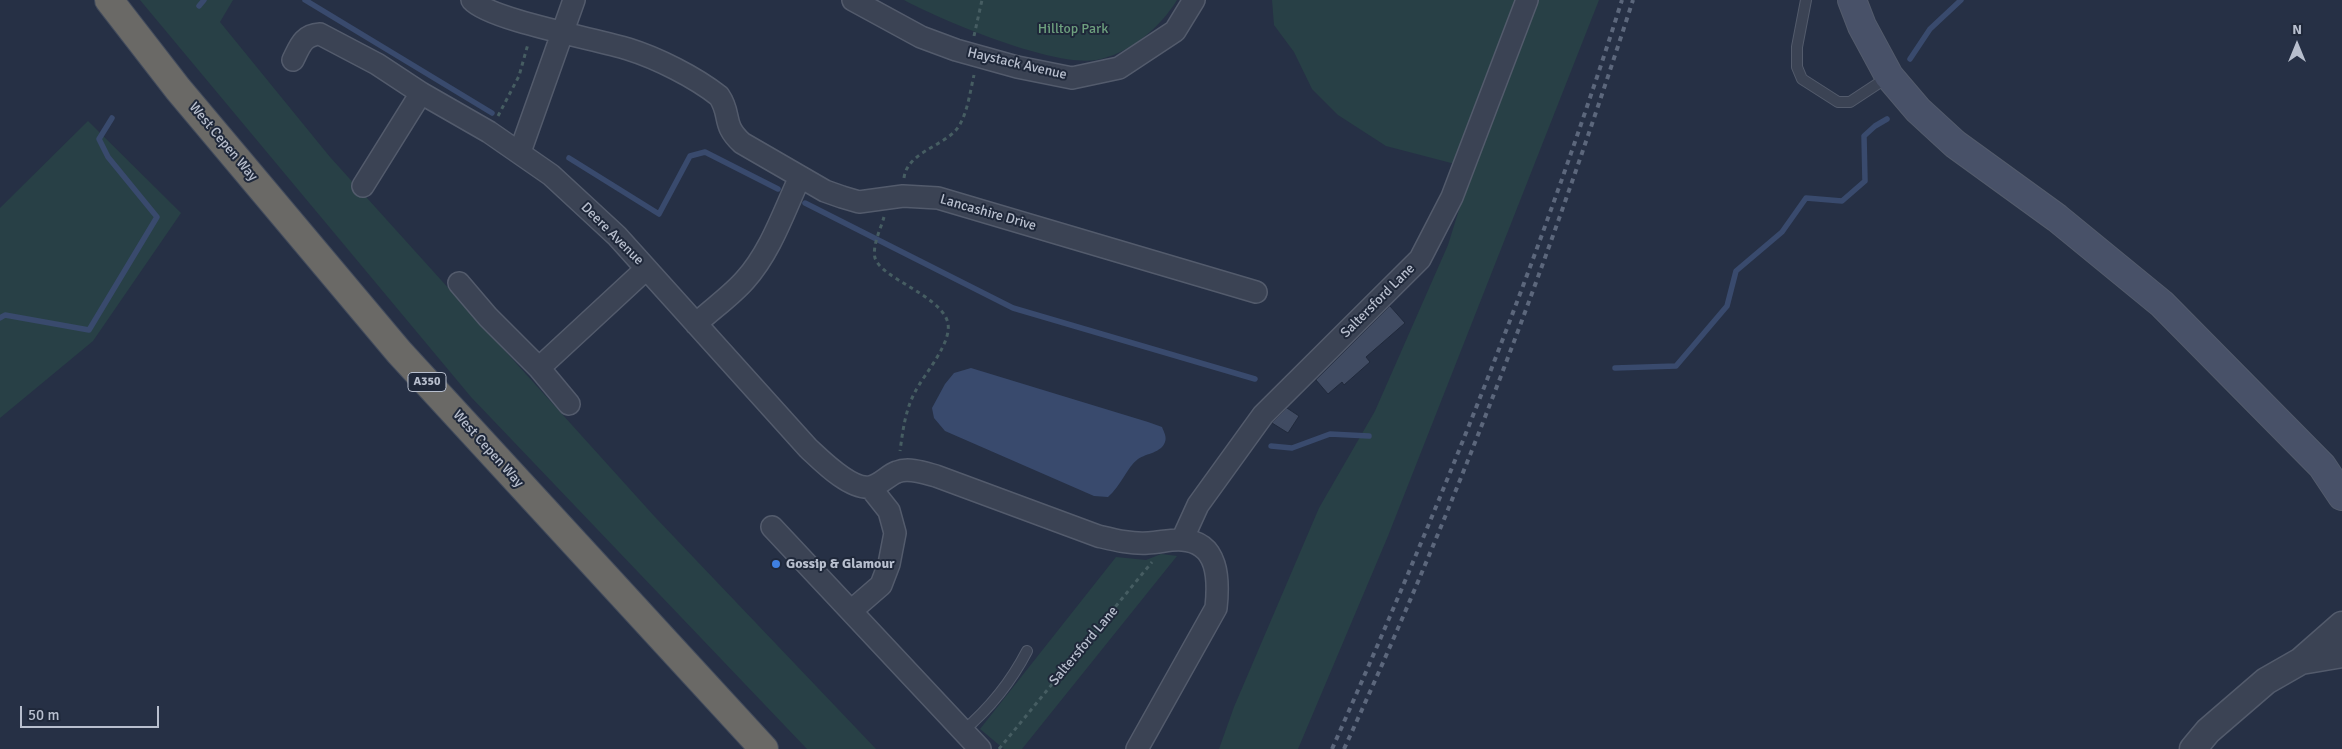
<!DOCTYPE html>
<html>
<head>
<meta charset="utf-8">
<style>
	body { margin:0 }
	#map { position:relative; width:2342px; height:749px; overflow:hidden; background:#263045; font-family:Signika,sans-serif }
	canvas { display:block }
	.north { position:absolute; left:2272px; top:20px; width:50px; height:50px; -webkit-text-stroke:4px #1f283a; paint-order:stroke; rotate:0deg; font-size:14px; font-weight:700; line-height:20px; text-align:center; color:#b8bfce }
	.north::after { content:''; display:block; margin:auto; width:18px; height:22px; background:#b8bfce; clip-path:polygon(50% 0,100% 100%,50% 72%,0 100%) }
	.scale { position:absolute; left:20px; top:706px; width:139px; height:22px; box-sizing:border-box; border:2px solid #b8bfce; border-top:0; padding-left:6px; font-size:15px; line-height:18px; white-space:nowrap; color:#b8bfce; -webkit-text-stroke:4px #1f283a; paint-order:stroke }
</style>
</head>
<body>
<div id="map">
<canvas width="2342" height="749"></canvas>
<div class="north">N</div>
<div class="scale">50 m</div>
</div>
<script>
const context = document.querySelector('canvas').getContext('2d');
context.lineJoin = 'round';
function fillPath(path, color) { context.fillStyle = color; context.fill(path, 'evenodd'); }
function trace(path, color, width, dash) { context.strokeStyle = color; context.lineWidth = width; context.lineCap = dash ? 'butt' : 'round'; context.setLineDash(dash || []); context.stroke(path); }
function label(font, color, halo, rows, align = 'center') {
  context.font = font + ' Signika,sans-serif'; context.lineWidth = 4; context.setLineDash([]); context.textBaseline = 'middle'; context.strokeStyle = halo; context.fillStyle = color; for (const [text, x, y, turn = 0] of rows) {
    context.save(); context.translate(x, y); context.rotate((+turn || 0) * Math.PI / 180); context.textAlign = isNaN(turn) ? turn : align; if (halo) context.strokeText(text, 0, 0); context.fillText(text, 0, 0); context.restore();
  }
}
fillPath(new Path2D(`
	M140,0h93l-13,22 110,135 325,360 221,232h-69l-336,-352z
	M904,0h273c-17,28 -48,54 -81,60 -43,7 -153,-39 -192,-60z
	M1272,0h244l-61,164 -69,-18 -48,-31 -26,-26 -18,-37 -20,-27z
	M1535,0h64l-211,536 -90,213h-79l15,-42 85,-199 56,-97 73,-166 24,-77z
	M88,121l93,92 -88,128 -93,77v-210z
	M1161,554l16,2 -155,193h-18l-24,-20 136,-172 30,3z`), '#284046');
fillPath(new Path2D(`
	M971,368l177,54 14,5c2,5 5,10 3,15 -4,11 -18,11 -27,17 -11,8 -17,27 -30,38l-14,-1 -149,-65 -11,-13 -2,-10 13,-24 9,-11z`), '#394a6d');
trace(new Path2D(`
	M305,0l187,113
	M199,6l5,-6
	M1910,59l20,-30 31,-29
	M569,158l90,56 31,-58 15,-4 73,37
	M805,203l208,105 242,71
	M0,318l5,-3 84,15 68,-113 -49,-60 -9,-18 13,-21
	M1615,368l61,-2 51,-60 9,-35 46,-39 24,-34 36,3 23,-20 -1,-45 11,-10 12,-7
	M1271,446l21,2 38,-14 39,2`), '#394a6d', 5.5);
const building = new Path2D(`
	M1390,306l15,17 -39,34 4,5 -26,23 -2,-3 -14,12 -12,-14z
	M1287,408l12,8 -11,17 -16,-10z`);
fillPath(building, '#404b62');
trace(building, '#212a3c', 1);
const service = new Path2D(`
	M1806,0l-9,47v20l5,12 36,23h12l38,-25
	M963,731c27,-23 48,-49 64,-80`);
const minor = new Path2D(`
	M472,0c18,20 124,39 156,49 29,9 67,28 91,47 13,19 2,28 23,47l83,48 17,6 17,5 44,-6 35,2 318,94
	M853,0l68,37 35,13 61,17 55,11 47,-10 56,-37 19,-31
	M293,60c7,-14 10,-25 27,-26l57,30 44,29 68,39 62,43 66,61 191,212c13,12 42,42 62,39 11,-2 18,-12 27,-15 12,-5 28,1 39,4l162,60c17,4 32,8 50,7 11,0 22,-4 34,-3 37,2 37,40 34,68l-79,141
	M520,152l54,-152
	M363,186l58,-93
	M459,283l29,34 51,51 107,-99
	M696,324c16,-15 35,-28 49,-44 26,-29 39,-69 55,-103
	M539,368l30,36
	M772,527l208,222
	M1182,540l16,-35 65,-90 157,-156 32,-62 75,-197
	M851,611l30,-26 8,-21 6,-31 -6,-22 -19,-24`);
const tertiary = new Path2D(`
	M2301,661l41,-7
	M2193,749l15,-18 58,-50 35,-20 41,-36`);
const secondary = new Path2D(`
	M1852,0l10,26 27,50 29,34 37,34 102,74 105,86 160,162 20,30`);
const trunk = new Path2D(`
	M109,0l69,89 221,263 365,397`);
trace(service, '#535b6c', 12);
trace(minor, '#535b6c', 24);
trace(tertiary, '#535b6c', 29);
trace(secondary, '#535b6c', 30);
trace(trunk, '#424b5c', 30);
trace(new Path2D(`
	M974,36l8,-36
	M498,116l21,-40 9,-32
	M904,178c3,-25 37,-31 52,-48 11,-13 14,-38 18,-55
	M884,217c-3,11 -12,29 -9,41 6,20 62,36 72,62 8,20 -23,54 -32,72 -10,19 -12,38 -15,59
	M999,749l153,-187`), '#465d62', 3, [4, 4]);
trace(service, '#3b4354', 10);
trace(minor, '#3b4354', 21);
trace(tertiary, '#3b4354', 26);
trace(secondary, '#485168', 28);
trace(trunk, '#6a6966', 28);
trace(new Path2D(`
	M1332,749c109,-245 209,-493 290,-749
	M1344,749c112,-243 207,-494 289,-749`), '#5c677c', 4, [5, 5]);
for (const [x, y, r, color] of [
	[776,564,5,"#3f7fe0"]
]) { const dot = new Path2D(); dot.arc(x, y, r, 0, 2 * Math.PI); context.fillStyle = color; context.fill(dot); trace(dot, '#1f283a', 2); }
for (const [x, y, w] of [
	[427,382,38]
]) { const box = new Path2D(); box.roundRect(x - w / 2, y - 9.5, w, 19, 4); context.fillStyle = '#1f283a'; context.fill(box); trace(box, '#b8bfce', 1); }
label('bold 12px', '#b8bfce', null, [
	["A350",427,382]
]);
label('14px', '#6ea07e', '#1f283a', [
	["Hilltop Park",1073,29]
]);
label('14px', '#b8bfce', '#1f283a', [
	["Haystack Avenue",1017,64,13],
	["West Cepen Way",223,142,50],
	["Lancashire Drive",988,213,16],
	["Deere Avenue",612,234,45],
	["Saltersford Lane",1378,301,-45],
	["West Cepen Way",488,449,48],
	["Saltersford Lane",1084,646,-50]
]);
label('bold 14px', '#b8bfce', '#1f283a', [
	["Gossip & Glamour",786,564]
], 'left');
</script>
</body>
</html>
